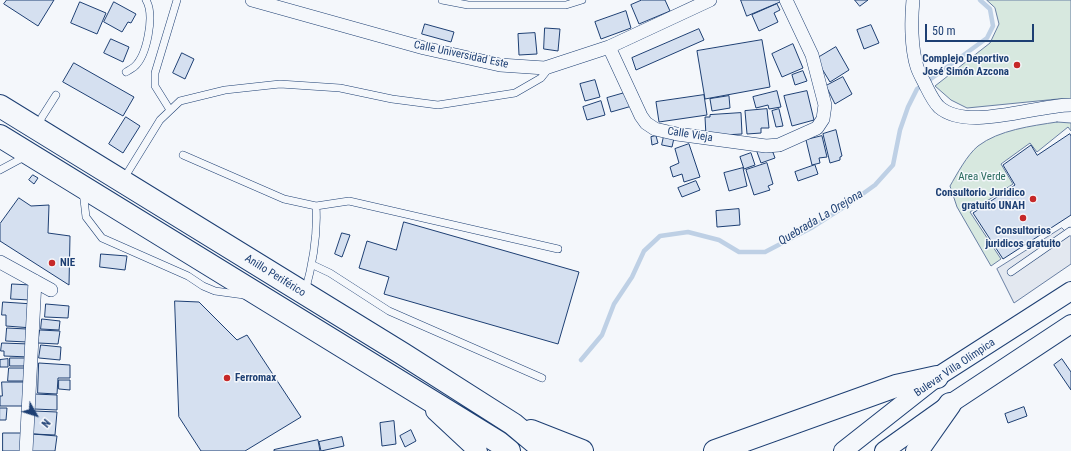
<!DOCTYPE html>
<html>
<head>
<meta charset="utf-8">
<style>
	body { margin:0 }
	#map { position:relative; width:1071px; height:451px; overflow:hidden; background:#f4f7fb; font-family:"Roboto Condensed",sans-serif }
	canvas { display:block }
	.north { position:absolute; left:16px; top:395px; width:40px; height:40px; -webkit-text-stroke:3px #f4f7fb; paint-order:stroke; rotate:129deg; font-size:11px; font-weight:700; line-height:16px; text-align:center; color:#1d3f73 }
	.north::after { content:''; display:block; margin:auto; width:14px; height:18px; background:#1d3f73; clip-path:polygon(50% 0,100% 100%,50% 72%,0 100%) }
	.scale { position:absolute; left:925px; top:24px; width:109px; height:18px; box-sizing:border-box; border:2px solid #1d3f73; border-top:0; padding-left:5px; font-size:12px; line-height:14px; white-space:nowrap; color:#1d3f73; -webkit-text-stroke:3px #f4f7fb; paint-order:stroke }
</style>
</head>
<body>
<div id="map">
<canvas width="1071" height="451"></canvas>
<div class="north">N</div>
<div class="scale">50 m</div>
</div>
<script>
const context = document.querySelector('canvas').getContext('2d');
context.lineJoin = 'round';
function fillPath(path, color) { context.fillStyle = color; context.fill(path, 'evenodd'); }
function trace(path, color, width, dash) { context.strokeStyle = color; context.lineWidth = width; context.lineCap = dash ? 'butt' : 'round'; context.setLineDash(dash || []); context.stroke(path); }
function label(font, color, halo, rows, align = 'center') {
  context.font = font + ' "Roboto Condensed",sans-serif'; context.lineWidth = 3; context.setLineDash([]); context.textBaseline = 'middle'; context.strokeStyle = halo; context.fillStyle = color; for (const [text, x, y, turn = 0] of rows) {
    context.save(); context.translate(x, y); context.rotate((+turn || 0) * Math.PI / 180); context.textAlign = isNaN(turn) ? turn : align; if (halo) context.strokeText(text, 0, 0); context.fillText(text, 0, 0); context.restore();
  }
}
const green = new Path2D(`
	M987,0h84v99h-13l-91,9 -16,-8 -16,-14 55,-43 9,-19 -4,-16z
	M1057,122l14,1v8l-3,-4 -31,25 -7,-9 -29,21 12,20 -43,28 31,47 -10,7 -34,-59 -7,-21c7,-12 17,-31 28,-40 21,-16 53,-20 79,-24z`);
fillPath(green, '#d7e8df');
trace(green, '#687fa3', 1);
const parking = new Path2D(`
	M1062,228l6,6 3,-2v32l-57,39 -17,-34z`);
fillPath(parking, '#e3e8f0');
trace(parking, '#687fa3', 1);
trace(new Path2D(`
	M581,360l21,-25 12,-31 18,-27 12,-26 16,-15 28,-4 31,8 20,12h26l46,-24 39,-25 25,-18 18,-20 7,-35 8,-23 9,-18 70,-51 6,-12 -3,-17 -10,-9`), '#bed0e5', 4.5);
const building = new Path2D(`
	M7,0h47l-16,26 -34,-22z
	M642,0h23l5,11 -31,13 -8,-19z
	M741,0h39v2l-33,14z
	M855,0h13l-8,6z
	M80,2l26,11 -9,21 -26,-11z
	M114,2l22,12 -5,9 -3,-1 -6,10 -18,-10z
	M777,4l3,6 -6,3 4,9 -19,9 -7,-16z
	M626,11l5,17 -30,11 -6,-17z
	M425,24l29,8 -3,10 -29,-8z
	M871,25l8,18 -15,6 -7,-19z
	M545,28l15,1 -2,22 -14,-2z
	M699,29l5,11 -68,30 -4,-12z
	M535,33l2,21 -18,1 -1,-21z
	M111,39l18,8 -6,15 -19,-9z
	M762,40l8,47 -65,12 -8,-48z
	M793,44l10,24 -21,9 -10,-23z
	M836,47l13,23 -19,12 -14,-23z
	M182,53l12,6 -9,20 -12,-6z
	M74,63l60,34 -11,19 -60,-34z
	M803,71l4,10 -12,4 -3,-10z
	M843,77l9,17 -17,10 -9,-18z
	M595,80l5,17 -15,4 -5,-17z
	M777,91l4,16 -12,2 -1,-4 -12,3 -3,-11z
	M807,91l7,29 -22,6 -8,-30z
	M628,92l4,14 -21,6 -4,-14z
	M704,95l3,20 -48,7 -3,-20z
	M729,96l1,12 -18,3 -2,-12z
	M601,101l4,14 -18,5 -4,-13z
	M767,109l2,19h-8v5l-14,1 -2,-23z
	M779,109l4,17 -7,1 -4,-16z
	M741,113l1,21 -36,2 -1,-19h5v-2z
	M126,117l14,9 -17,27 -14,-9z
	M836,130l6,26 -2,1v3l-10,3 -7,-29z
	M1070,134l1,2v79l-68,44 -30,-46 42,-28 -12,-20 28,-20 6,10z
	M656,136l2,7 -6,2 -1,-8z
	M664,136l10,2 -2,9 -10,-2z
	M822,136l5,21 -8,1 1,5 -8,2 -6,-25z
	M689,144l11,33 -16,5 -2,-8 -9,3 -3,-10 9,-4 -4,-14z
	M771,147l4,11 -14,5 -4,-11z
	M751,153l4,12 -11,4 -4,-12z
	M767,163l6,21 -5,2 2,4 -16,5 -8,-25z
	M815,165l3,9 -20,7 -3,-9z
	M743,168l4,18 -18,5 -5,-18z
	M33,175l5,3 -4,6 -5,-4z
	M696,181l4,9 -18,7 -4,-9z
	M19,198l12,8 18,-1 -1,28 22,3 -1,49 -69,-44v-17z
	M739,209l1,16 -23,2 -1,-16z
	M404,222l175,50 -21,72 -174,-50 5,-17 -30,-9 8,-27 29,9z
	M342,233l8,2 -8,22 -7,-3z
	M101,254l26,2 -2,14 -25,-3z
	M12,284l19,1 -1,15 -19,-1z
	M175,301l24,1 38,38 10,-5 54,82 -56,34h-44l-22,-34z
	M3,302l30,2 -1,24 -26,-2v-11h-4z
	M46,304l23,2 -1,12 -23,-1z
	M42,319l18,2 -1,9 -18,-1z
	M7,328l20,1v13l-21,-1z
	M40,330l20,1 -2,13 -20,-1z
	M2,343l28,1v13l-26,-1v-5h-3z
	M41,345l20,2 -1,13 -21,-2z
	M10,358h16v8h-16z
	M8,359v8h-8v-7z
	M1062,359l9,13v18l-17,-25z
	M39,363l31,2v13h-12l-1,16 -19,-1z
	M9,368h17v13h-18z
	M59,380h11v10l-11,-1z
	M2,382h24v24h-26v-10h2z
	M35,394l22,1v15l-23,-1z
	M1024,407l3,9 -19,7 -3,-9z
	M0,408h7l-1,12h-6z
	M34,411l23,1 -2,23 -22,-1z
	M394,421l2,23 -14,2 -2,-23z
	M411,430l5,11 -11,6 -5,-11z
	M3,433h20v18h-20z
	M33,434l24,2 -2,15h-24z
	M342,437l2,9 -23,5 -2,-9z
	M318,440l2,11h-46v-1z`);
fillPath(building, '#d5e0f0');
trace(building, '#1d3f73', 1);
const lane = new Path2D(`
	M442,0l26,5h98l16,-5
	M126,72c2,-1 5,-3 8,-5 13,-11 21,-52 12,-67
	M170,110l-15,-24v-13l22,-73
	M38,127l4,-10 14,-22
	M183,155l101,44 32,7c2,30 -3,57 -11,86
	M0,170l26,-14
	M123,180l37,-60 20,-19 45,-11 55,-6 60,4 52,11 46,6 77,-12 26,-15 8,-10
	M83,191l3,26 16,21 86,38 15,10 12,5 29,4
	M316,206l33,-5 209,48
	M313,265l17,8 59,38 153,67
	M1011,272l59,-41 1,1`);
const street = new Path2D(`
	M252,0l172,48 76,17 45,3 64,-21 101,-47
	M913,0c-2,20 -2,48 4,67 2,6 5,11 8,17 4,8 8,17 14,23 29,25 96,-2 132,-2
	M609,47l32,69 5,7 9,6 22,5 89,12 13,-1 38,-17 6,-9 2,-14 -13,-50 -26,-55
	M0,262l51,28
	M26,451l9,-170`);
const secondary = new Path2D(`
	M435,411l43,40
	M843,451l94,-74 134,-86
	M884,451l66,-47 121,-80`);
const highway = new Path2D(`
	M0,106l403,248 110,70 32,27
	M0,136l498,306 11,9
	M531,431l51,20
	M715,451l181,-65 41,-9
	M917,451l33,-47`);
trace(lane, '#1d3f73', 8);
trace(street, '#1d3f73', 14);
trace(secondary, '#1d3f73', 20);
trace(highway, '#1d3f73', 24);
trace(lane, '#f4f7fb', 7);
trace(street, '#f4f7fb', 13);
trace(secondary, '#f4f7fb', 18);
trace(highway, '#f4f7fb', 22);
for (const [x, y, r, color] of [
	[1017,65,4,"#c62828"],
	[1033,199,4,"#c62828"],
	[1023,218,4,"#c62828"],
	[52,263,4,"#c62828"],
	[227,378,4,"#c62828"]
]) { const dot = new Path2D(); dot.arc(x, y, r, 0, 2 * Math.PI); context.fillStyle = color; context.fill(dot); trace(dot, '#f4f7fb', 1.5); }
label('11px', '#1d3f73', '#f4f7fb', [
	["Calle Universidad Este",461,55,12],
	["Calle Vieja",690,135,9],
	["Anillo Periférico",275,276,32],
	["Bulevar Villa Olímpica",955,368,-34]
]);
label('bold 11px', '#1d3f73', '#f4f7fb', [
	["Complejo Deportivo",1009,59],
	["José Simón Azcona",1009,72],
	["Consultorio Juridico",1025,193],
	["gratuito UNAH",1025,206],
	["Consultorios",1023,231,"center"],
	["juridicos gratuito",1023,244,"center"],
	["NIE",60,263,"left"],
	["Ferromax",235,378,"left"]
], 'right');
label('11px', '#2c6c60', '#f4f7fb', [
	["Area Verde",982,177]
]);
label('italic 12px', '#1d3f73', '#f4f7fb', [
	["Quebrada La Orejona",821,218,-31]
]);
</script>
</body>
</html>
